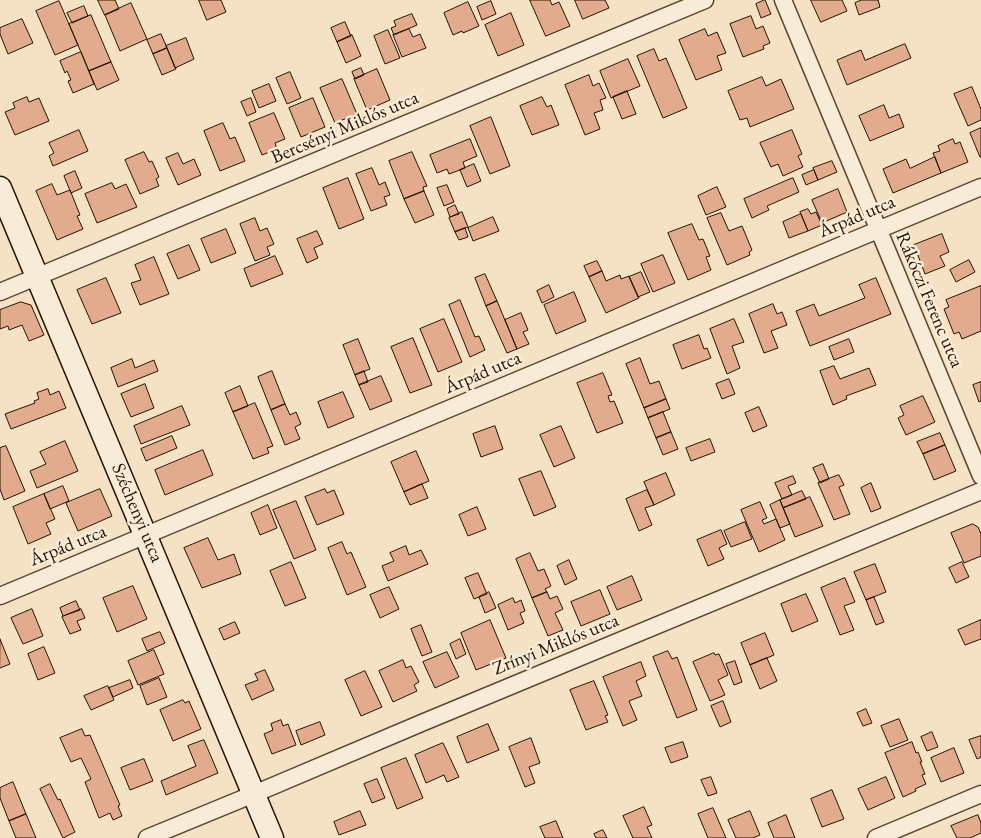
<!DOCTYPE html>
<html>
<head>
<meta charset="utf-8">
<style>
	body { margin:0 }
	canvas { display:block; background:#f5e1c3 }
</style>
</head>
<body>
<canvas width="981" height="838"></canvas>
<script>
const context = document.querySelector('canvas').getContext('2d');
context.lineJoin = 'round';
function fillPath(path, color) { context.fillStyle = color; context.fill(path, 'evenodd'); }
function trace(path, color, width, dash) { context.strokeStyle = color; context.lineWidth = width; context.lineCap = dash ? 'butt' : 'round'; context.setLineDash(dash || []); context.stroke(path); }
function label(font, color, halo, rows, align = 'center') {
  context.font = font + ' "EB Garamond",serif'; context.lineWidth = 5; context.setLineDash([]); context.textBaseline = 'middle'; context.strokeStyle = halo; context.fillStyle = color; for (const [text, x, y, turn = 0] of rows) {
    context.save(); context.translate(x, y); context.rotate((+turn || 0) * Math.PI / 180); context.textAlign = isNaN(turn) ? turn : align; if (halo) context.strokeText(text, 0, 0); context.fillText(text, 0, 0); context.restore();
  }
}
const building = new Path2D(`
	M98,0h17l4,9 -14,6z
	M199,0h22l5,12 -19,8z
	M530,0h20l2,5 7,-3 11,24 -24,10z
	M575,0h30l4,8 -26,11z
	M765,0l6,14 -10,4 -5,-14z
	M811,0h31l5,11 -26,11z
	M862,0h16l2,7 -21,8 -4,-12z
	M59,1l19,44 -23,10 -19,-44z
	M491,1l5,13 -14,6 -5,-13z
	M468,2l11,24 -16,7 -1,-2 -9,4 -9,-22z
	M131,3l16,36 -27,12 -15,-36z
	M84,6l4,10 -16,7 -5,-10z
	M511,13l13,32 -26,11 -13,-31z
	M412,14l5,11 -23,10 -3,-7 5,-2 -2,-5z
	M91,15l20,47 -22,9 -20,-47z
	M751,16l5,13 7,-3 7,17 -7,3 1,3 -21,8 -13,-33z
	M22,19l11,24 -25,11 -8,-20v-6z
	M345,22l6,14 -14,6 -6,-14z
	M409,29l4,8 7,-3 6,14 -24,9 -9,-22z
	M705,29l3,7 9,-4 9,21 -9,3 5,14 -26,10 -17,-40z
	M388,30l12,28 -15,6 -11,-28z
	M161,34l6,14 -14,6 -6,-14z
	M352,35l9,21 -15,7 -9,-21z
	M186,38l8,21 -19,9 -9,-22z
	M905,44l6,14 -64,27 -10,-25 24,-10 4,10z
	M167,48l9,21 -14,6 -9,-21z
	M654,49l5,12 7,-3 21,50 -24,10 -26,-62z
	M81,52l13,32 -21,9 -5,-12 3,-1 -4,-9 -2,2 -5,-12z
	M628,59l12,27 -29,12 -11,-27z
	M111,62l8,18 -22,10 -8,-19z
	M361,68l3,7 -9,4 -3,-7z
	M377,69l13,31 -23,10 -13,-31z
	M290,72l11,26 -14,6 -11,-26z
	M589,75l4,11 6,-3 7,15 -6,2 3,10 -9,3 6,16 -15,6 -20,-50z
	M762,77l4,9 15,-7 13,30 -44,18 -3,-9 -7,2 -12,-29z
	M342,79l15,35 -22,9 -15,-35z
	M269,84l7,17 -17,7 -7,-17z
	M972,87l9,22v11l-13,6 -14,-32z
	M627,91l9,23 -14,5 -9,-22z
	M27,97l2,5 10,-4 10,23 -34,14 -10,-23 10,-4 -2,-5z
	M542,97l5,10 4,-2 8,20 -27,10 -12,-29z
	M251,98l5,14 -9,4 -6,-14z
	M313,98l12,29 -24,10 -12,-29z
	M884,105l5,13 10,-4 5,13 -34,14 -11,-25z
	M274,113l11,26 -10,4 2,6 -15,6 -13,-32z
	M491,117l19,49 -20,8 -20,-48z
	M223,123l7,16 5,-2 10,24 -25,10 -16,-40z
	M981,128v29h-1l-10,-24z
	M79,130l9,21 -35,15 -4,-10 5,-3 -5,-10z
	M792,130l10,24 -4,2 5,11 -20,9 -5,-12 -7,3 -11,-24z
	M470,139l7,17 -14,6 2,6 -5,2 -11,4 -2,-5 -10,4 -7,-18z
	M953,139l2,5 5,-2 8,20 -27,11 -8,-20 7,-2 -2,-5z
	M144,152l5,10 3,-1 7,16 -3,2 3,7 -19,8 -15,-34z
	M412,152l15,34 -4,1 1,4 -20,8 -15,-38z
	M178,153l5,11 11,-5 7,16 -23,10 -12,-27z
	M935,157l6,16 -48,20 -10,-24 23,-10 4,9z
	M832,161l5,11 -19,8 -5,-12z
	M474,164l7,17 -14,6 -7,-17z
	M372,168l7,17 6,-3 5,13 -6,2 3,8 -16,6 -15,-37z
	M814,170l4,10 -12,5 -4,-10z
	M75,171l7,17 -11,5 -7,-17z
	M348,178l16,41 -25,10 -16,-41z
	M793,178l6,14 -32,14 2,4 -17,8 -8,-19z
	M112,183l3,6 11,-5 11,23 -40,16 -12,-29z
	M52,184l5,11 13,-5 10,25 -3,1 6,13 -26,11 -21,-49z
	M447,185l7,17 -10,4 -7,-18z
	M717,187l9,20 -20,8 -8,-19z
	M838,189l9,23 -25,11 -10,-23z
	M424,191l10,24 -19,8 -11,-24z
	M455,205l4,9 -9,3 -3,-8z
	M808,209l3,5 5,-2 6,13 -14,6 -8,-19z
	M462,212l6,15 -13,5 -6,-14z
	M721,213l8,18 13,-5 10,24 -3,2 1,3 -23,10 -20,-47z
	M801,214l7,17 -19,7 -6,-16z
	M493,217l6,14 -26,10 -5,-13z
	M255,218l5,13 7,-3 7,16 -7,3 3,8 -15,6 -15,-37z
	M692,224l7,16 4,-1 7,17 -4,1 5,13 -23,10 -20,-47z
	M465,228l3,9 -9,3 -4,-8z
	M226,229l10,24 -25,10 -10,-24z
	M317,231l6,13 -9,4 4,10 -11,5 -10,-24z
	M942,234l7,18 -9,4 5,10 -20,8 -11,-29z
	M189,245l11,25 -22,9 -11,-25z
	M663,255l12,28 -22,9 -12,-28z
	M275,256l8,18 -32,13 -7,-18z
	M154,257l15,37 -29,11 -9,-22 10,-3 -6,-15z
	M969,260l6,12 -19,10 -6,-12z
	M597,261l5,10 -13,6 -5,-11z
	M602,271l4,10 14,-6 1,4 8,-3 10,22 -33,15 -17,-36z
	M641,272l9,20 -12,5 -9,-20z
	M485,274l12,27 -11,5 -11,-28z
	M106,278l15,35 -29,11 -15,-34z
	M876,278l15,36 -81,32 -14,-35 18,-7 5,12 46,-18 -6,-13z
	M549,285l5,12 -12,6 -5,-12z
	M981,286v45l-19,8 -3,-7 -5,2 -10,-25 5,-2 -3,-7z
	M574,292l12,29 -30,13 -12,-29z
	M460,300l15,37 4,-1 6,14 -15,7 -21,-52z
	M497,301l20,48 -10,4 -21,-47z
	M21,302l10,3 13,30 -15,6 -7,-16 -13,5 -1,-4 -8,3v-19z
	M773,304l4,10 5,-2 5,13 -16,6 7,17 -14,5 -15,-39z
	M521,313l7,17 -5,2 6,12 -12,5 -12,-29z
	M444,319l18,43 -24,10 -18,-43z
	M734,319l10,23 -12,4 8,22 -13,6 -17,-45z
	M699,335l5,14 3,-1 4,10 -29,11 -9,-24z
	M413,338l19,47 -22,8 -19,-46z
	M358,339l12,30 -15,6 -12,-30z
	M849,339l5,13 -20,8 -5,-13z
	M640,358l10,26 9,-3 7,18 -22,9 -18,-44z
	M132,359l3,9 19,-8 4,11 -40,16 -7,-19z
	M834,366l6,13 29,-11 7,17 -30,11 1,3 -14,6 -13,-34z
	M272,371l13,33 -14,6 -13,-33z
	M364,371l4,11 -9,3 -4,-10z
	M603,373l9,22 -4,1 2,6 4,-1 9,22 -26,10 -20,-50z
	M381,376l11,25 -22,9 -11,-25z
	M729,379l6,15 -13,5 -6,-15z
	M981,382v19l-2,1 -6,-17z
	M145,384l9,24 -23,9 -10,-23z
	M240,386l8,20 -15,6 -8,-19z
	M48,389l2,6 9,-4 7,17 -55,21 -6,-15 30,-11 -1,-2 5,-2 -2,-6z
	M343,392l11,25 -26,11 -10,-26z
	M923,396l12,26 -29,13 -8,-17 6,-3 -4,-9z
	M666,399l4,10 -22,9 -4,-10z
	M255,403l18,43 -6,2 2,5 -16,6 -20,-47z
	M285,404l5,11 6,-3 5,12 -6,3 5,12 -15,6 -14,-35z
	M182,406l8,19 -49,19 -7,-18z
	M759,407l8,19 -14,6 -8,-19z
	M663,412l8,20 -15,6 -8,-20z
	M495,426l8,23 -22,8 -8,-23z
	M561,426l14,32 -21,9 -14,-32z
	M671,432l7,17 -15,6 -7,-17z
	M940,433l5,12 -22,9 -6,-12z
	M172,436l5,12 -31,13 -5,-12z
	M710,439l5,13 -24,9 -5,-13z
	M65,441l13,30 -41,17 -7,-17 16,-7 -6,-12z
	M945,445l11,26 -22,9 -11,-26z
	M6,446l19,45 -21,9 -4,-11v-41z
	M203,450l10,25 -48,20 -10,-25z
	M416,451l13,30 -25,11 -13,-30z
	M823,464l6,15 -9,4 -7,-15z
	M541,471l15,36 -22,9 -15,-37z
	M666,473l9,22 -21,10 -10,-23z
	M839,475l5,10 -5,2 11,27 -16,6 -16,-37z
	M793,476l3,7 -8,3 4,9 -10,4 -7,-16z
	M871,483l10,25 -10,4 -10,-24z
	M422,484l6,14 -18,7 -6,-13z
	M63,486l6,15 -19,8 -6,-15z
	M100,489l12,27 -34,15 -12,-28z
	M325,489l2,4 7,-3 10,24 -27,11 -12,-28z
	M647,490l7,15 -9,3 7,17 -13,6 -13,-32z
	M802,491l4,8 -23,9 -3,-8z
	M44,494l11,25 -9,4 5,11 -23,10 -15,-37z
	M810,497l13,29 -28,11 -12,-29z
	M780,500l10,24 -10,4 -10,-23z
	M296,501l20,49 -22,9 -21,-49z
	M760,502l7,16 -5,2 2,4 12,-5 9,21 -26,12 -18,-42z
	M268,505l9,23 -17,7 -9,-22z
	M477,507l9,22 -18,7 -9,-21z
	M745,522l7,17 -21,8 -7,-16z
	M973,524l5,3 3,7v22l-17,7 -13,-30z
	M721,530l6,14 -8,4 5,11 -16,7 -11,-26z
	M208,538l10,22 16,-6 7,20 -39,14 -18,-40z
	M342,542l5,12 4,-2 15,35 -19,8 -19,-47z
	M406,546l3,9 12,-5 7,14 -40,17 -6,-15 12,-5 -4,-8z
	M530,553l8,18 6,-2 7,17 -6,3 2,3 -15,6 -16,-39z
	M569,560l8,19 -12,6 -8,-19z
	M291,562l15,36 -21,8 -15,-35z
	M962,562l7,15 -13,6 -7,-15z
	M875,564l11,28 -20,8 -12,-28z
	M478,573l9,21 -13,5 -9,-21z
	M632,576l10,24 -25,10 -10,-23z
	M845,578l10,24 -11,4 10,24 -14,5 -19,-47z
	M133,586l14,33 -30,13 -14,-34z
	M389,587l10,22 -19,9 -10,-23z
	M600,590l10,24 -29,12 -10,-24z
	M489,592l7,16 -11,5 -6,-16z
	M547,592l3,7 7,-3 6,13 -8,4 8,17 -15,6 -16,-38z
	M806,594l12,27 -26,11 -11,-28z
	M874,597l10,25 -8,3 -10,-25z
	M513,598l2,5 6,-3 4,11 -5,2 4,10 -16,7 -10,-25z
	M76,601l4,9 -17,6 -3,-8z
	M32,609l11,27 -20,8 -12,-26z
	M81,609l4,9 -8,3 4,9 -11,4 -8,-17z
	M490,620l16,38 -30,12 -15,-37z
	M981,620v19l-16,6 -7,-15z
	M235,622l5,11 -16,7 -5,-11z
	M421,625l11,27 -10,4 -11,-27z
	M160,632l5,11 -18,8 -5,-12z
	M765,633l9,22 -24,10 -9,-22z
	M0,639l10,25 -10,4z
	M460,639l6,15 -10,5 -6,-15z
	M44,647l11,26 -17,7 -10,-26z
	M154,650l10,24 -26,11 -10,-24z
	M668,651l4,8 5,-2 20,53 -20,8 -24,-61z
	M447,652l12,25 -24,11 -12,-26z
	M714,653l1,2 4,-1 9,21 -10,5 7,15 -15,6 -17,-39z
	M767,658l10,23 -17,8 -10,-24z
	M403,660l3,8 5,-2 8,16 -5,3 3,6 -24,11 -14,-31z
	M735,661l7,21 -8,3 -8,-21z
	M641,662l5,14 -10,5 6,15 -13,5 8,19 -14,6 -20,-49z
	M265,670l9,20 -22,10 -7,-15 13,-5 -3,-6z
	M365,671l17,36 -21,9 -16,-36z
	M159,678l8,19 -20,8 -7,-19z
	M130,680l3,8 -20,9 -4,-9z
	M594,681l14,34 -3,1 3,6 -22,8 -16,-40z
	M108,686l6,14 -23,10 -7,-14z
	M183,700l2,3 4,-2 12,28 -28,12 -13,-31z
	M723,701l8,21 -11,5 -9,-21z
	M866,709l6,14 -9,3 -6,-13z
	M899,719l9,21 -18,7 -9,-21z
	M281,720l2,6 5,-2 8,21 -24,9 -8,-20 9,-4 -2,-6z
	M320,722l5,13 -24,10 -5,-14z
	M488,724l11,26 -32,13 -10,-26z
	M82,729l3,7 5,-1 30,70 -2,1 4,10 -9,4 -3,-7 -11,5 -14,-36 6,-3 -10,-21 -10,4 -11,-24z
	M932,732l6,15 -11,4 -6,-14z
	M981,736v21l-4,2 -8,-19z
	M531,738l9,25 -11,4 6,16 -10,4 -16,-40z
	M204,740l14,33 -52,22 -5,-14 35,-15 -8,-20z
	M683,742l5,15 -17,6 -6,-15z
	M912,742l4,11 2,-1 4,10h-2l5,12 -3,1 4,9 -11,5 1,2 -13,6 -18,-44z
	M443,743l16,34 -12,5 -3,-7 -18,8 -11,-28z
	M954,748l10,25 -23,9 -10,-24z
	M406,758l17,40 -26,11 -16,-41z
	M144,759l9,22 -23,9 -9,-22z
	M711,777l6,16 -9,3 -7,-16z
	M886,777l9,21 -27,12 -10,-21z
	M377,779l8,19 -13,5 -8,-19z
	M13,782l13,32 -17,7 -9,-23v-10z
	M50,784l8,16 2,-1 15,33 -12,6 -23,-49z
	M832,790l12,29 -22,8 -11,-28z
	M644,807l8,18 -5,2 5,11h-19l-10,-22z
	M713,808l13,30h-18l-10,-24z
	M360,811l6,14 -27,10 -5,-13z
	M750,811l10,24 -7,3h-17l-8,-18z
	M26,814l10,24h-20l-7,-17z
	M786,815l9,23h-21l-6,-15z
	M978,815l3,8v10l-11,5h-13l-6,-12z
	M556,821l7,17h-18l-5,-11z
	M603,830l4,8h-11l-2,-4z`);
fillPath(building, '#e3ab8d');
trace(building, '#261400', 1);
const street = new Path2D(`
	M783,0l198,476
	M0,292l705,-292
	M0,596l981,-409
	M147,838l107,-44 170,-72 557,-231
	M876,838l105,-44`);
const secondary = new Path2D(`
	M0,188l272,650`);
trace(street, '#5a4731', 19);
trace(secondary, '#261400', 25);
trace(street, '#f8ecd8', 16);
trace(secondary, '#f8ecd8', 22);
label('19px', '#261400', '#f8ecd8', [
	["Bercsényi Miklós utca",345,128,-23],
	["Árpád utca",857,217,-23],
	["Rákóczi Ferenc utca",929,300,67],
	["Árpád utca",483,373,-23],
	["Széchenyi utca",137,513,67],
	["Árpád utca",68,546,-22],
	["Zrínyi Miklós utca",556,645,-22]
]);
</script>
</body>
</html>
